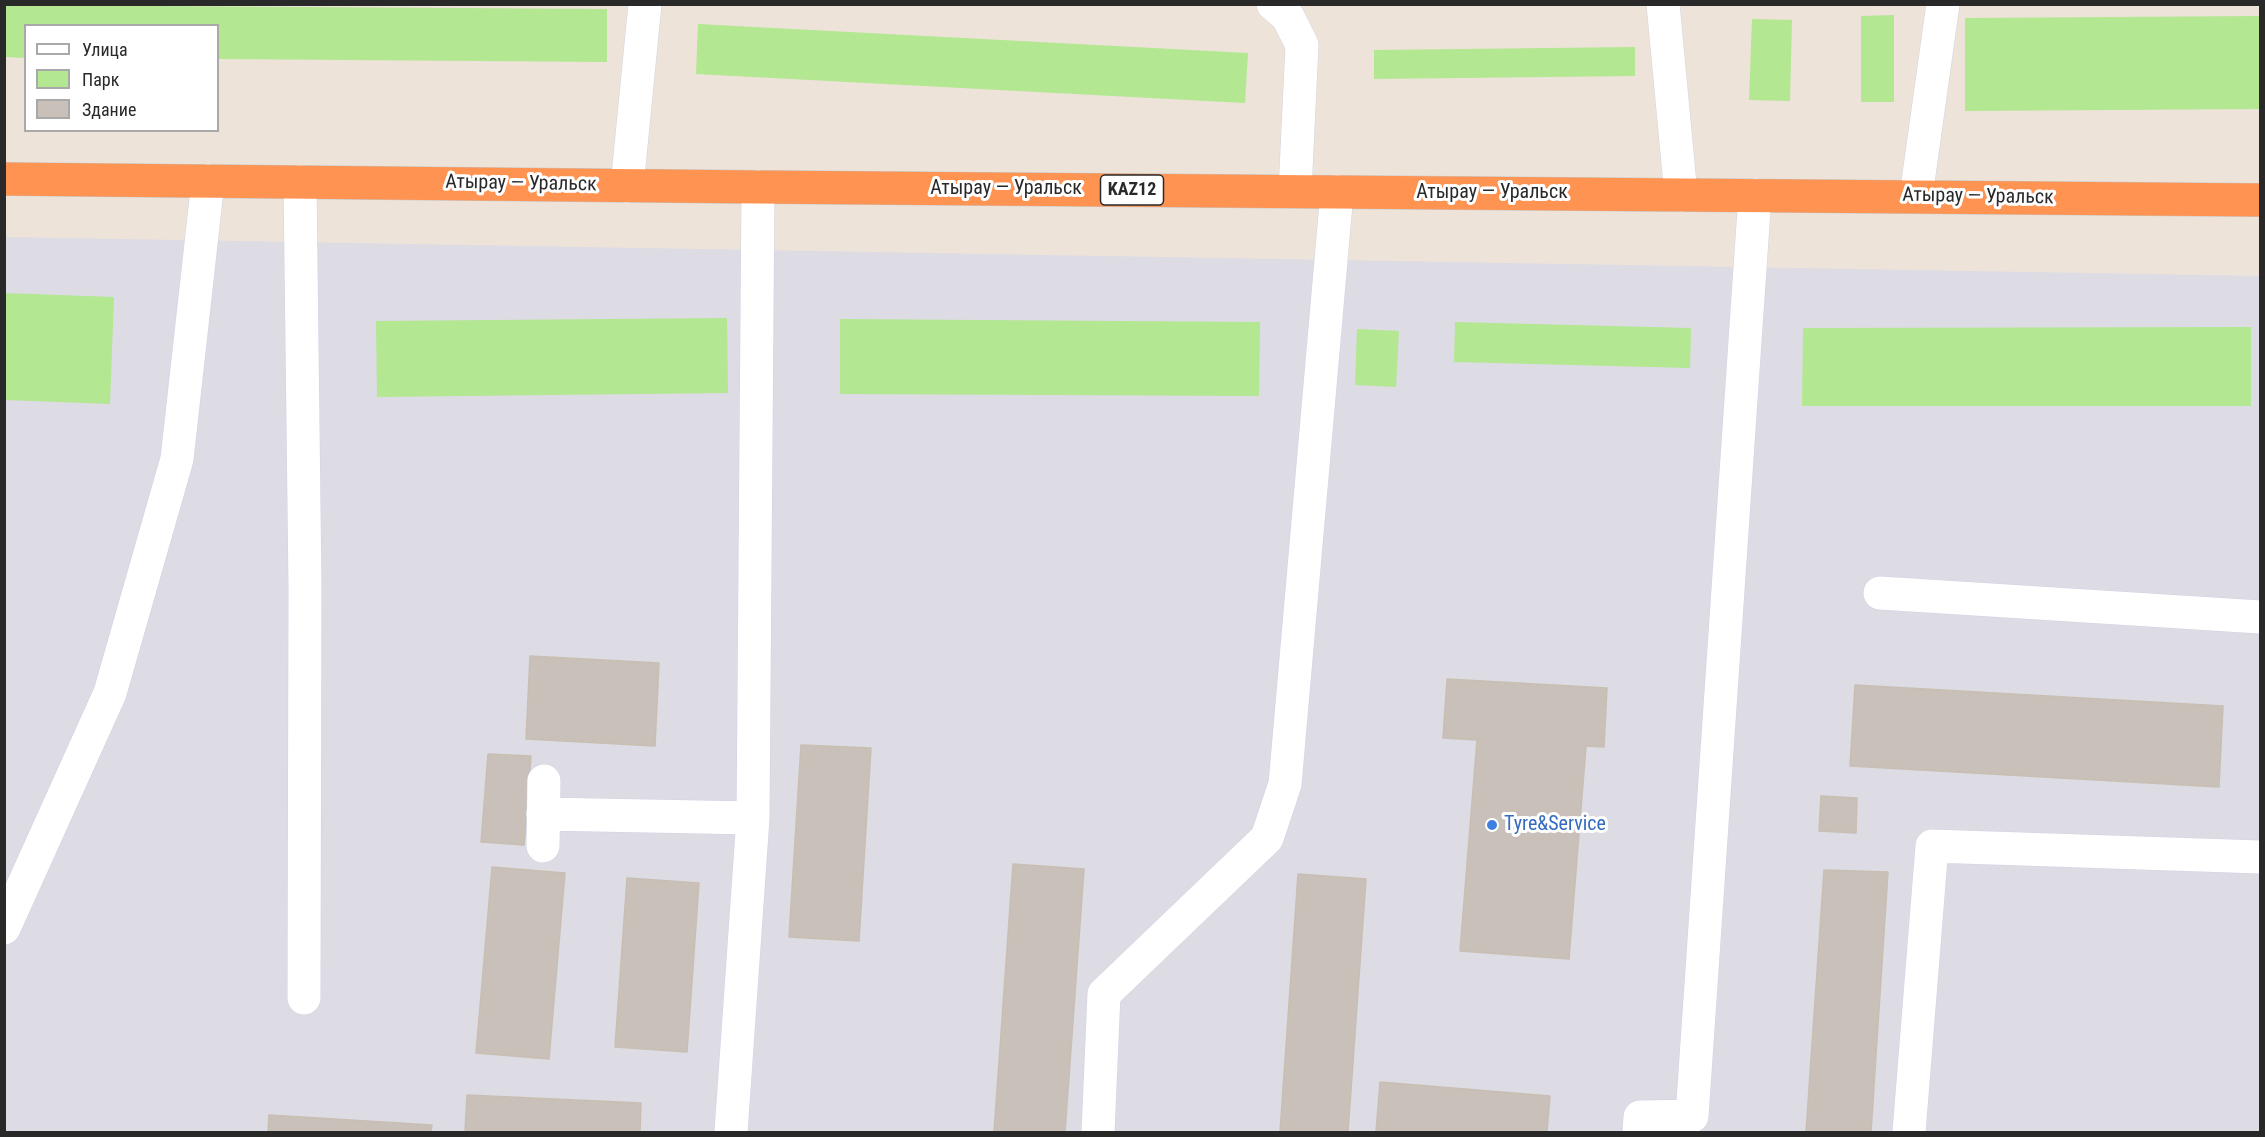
<!DOCTYPE html>
<html>
<head>
<meta charset="utf-8">
<style>
	body { margin:0 }
	#map { position:relative; width:2265px; height:1137px; overflow:hidden; background:#ede3d9; font-family:"Roboto Condensed",sans-serif }
	canvas { display:block }
	.frame { position:absolute; inset:0; border:6px solid #292929; pointer-events:none }
	.legend { position:absolute; left:24px; top:24px; width:195px; height:108px; box-sizing:border-box; background:#fff; border:2px solid #a9a9a9; margin:0; padding:8px 10px; list-style:none; font-size:18px; color:#292929 }
	.legend li { display:flex; align-items:center; gap:12px; height:30px }
	.legend b { width:30px; border:2px solid #a9a9a9 }
</style>
</head>
<body>
<div id="map">
<canvas width="2265" height="1137"></canvas>
<div class="frame"></div>
<ul class="legend">
<li><b style="height:8px;background:#fff"></b>Улица</li>
<li><b style="height:16px;background:#b3e791"></b>Парк</li>
<li><b style="height:16px;background:#c8c0b9"></b>Здание</li>
</ul>
</div>
<script>
const context = document.querySelector('canvas').getContext('2d');
context.lineJoin = 'round';
function fillPath(path, color) { context.fillStyle = color; context.fill(path, 'evenodd'); }
function trace(path, color, width, dash) { context.strokeStyle = color; context.lineWidth = width; context.lineCap = dash ? 'butt' : 'round'; context.setLineDash(dash || []); context.stroke(path); }
function label(font, color, halo, rows, align = 'center') {
  context.font = font + ' "Roboto Condensed",sans-serif'; context.lineWidth = 6; context.setLineDash([]); context.textBaseline = 'middle'; context.strokeStyle = halo; context.fillStyle = color; for (const [text, x, y, turn = 0] of rows) {
    context.save(); context.translate(x, y); context.rotate((+turn || 0) * Math.PI / 180); context.textAlign = isNaN(turn) ? turn : align; if (halo) context.strokeText(text, 0, 0); context.fillText(text, 0, 0); context.restore();
  }
}
fillPath(new Path2D(`
	M5,237l2255,39v856h-2255z`), '#dddbe4');
fillPath(new Path2D(`
	M4,5l603,4v53l-389,-3v-33h-192l-1,32 -20,-1z
	M1894,15v87h-33v-86z
	M2260,16v93l-295,2v-93z
	M1752,19l40,1 -2,81 -41,-1z
	M698,24l550,29 -3,50 -549,-29z
	M1635,47v29l-261,3v-29z
	M5,293l109,4 -4,107 -105,-4z
	M727,318l1,75 -351,4 -1,-76z
	M840,319l420,3 -1,74 -419,-2z
	M1455,322l236,6 -1,40 -236,-6z
	M2251,327v79h-449l1,-78z
	M1357,329l42,2 -3,56 -41,-2z`), '#b3e791');
const building = new Path2D(`
	M530,656l129,7 -4,83 -129,-7z
	M1447,679l160,9 -3,59 -18,-1 -17,213 -109,-8 17,-211 -34,-2z
	M1855,685l368,21 -4,81 -369,-21z
	M801,745l70,3 -12,193 -70,-4z
	M488,754l43,2 -7,89 -43,-3z
	M1821,796l36,2 -1,35 -37,-2z
	M1013,864l71,5 -19,263h-71z
	M492,867l73,6 -16,186 -73,-6z
	M1824,870l64,2 -17,260h-65z
	M1298,874l68,5 -18,253h-68z
	M627,878l72,5 -12,169 -72,-5z
	M1380,1082l170,14 -3,36h-171z
	M467,1095l174,8 -1,29h-175z
	M269,1115l163,10 -1,7h-163z`);
fillPath(building, '#c8c0b9');
trace(building, '#c8bfb3', 1.5);
const minor = new Path2D(`
	M1273,4l15,13 14,28 -7,146
	M1663,4l18,191
	M300,182l5,405 -1,411
	M627,186l18,-182
	M1916,196l27,-192
	M1880,593l380,24
	M543,814l210,4
	M543,846l1,-65
	M4,928l106,-235 67,-234 31,-278
	M731,1132l22,-314 5,-631
	M1098,1132l6,-138 163,-156 18,-54 52,-592
	M1639,1132l1,-15 52,-1 63,-921
	M1909,1132l23,-286 328,11`);
const highway = new Path2D(`
	M4,179l754,8 1502,13`);
trace(minor, '#cfd4e3', 34);
trace(highway, '#c7c7c7', 34);
trace(minor, '#fff', 33);
trace(highway, '#ff9352', 33);
for (const [x, y, r, color] of [
	[1492,825,6,"#3f7fe0"]
]) { const dot = new Path2D(); dot.arc(x, y, r, 0, 2 * Math.PI); context.fillStyle = color; context.fill(dot); trace(dot, '#fff', 2); }
for (const [x, y, w] of [
	[1132,190,63]
]) { const box = new Path2D(); box.roundRect(x - w / 2, y - 15, w, 30, 4.5); context.fillStyle = '#fff'; context.fill(box); trace(box, '#292929', 1.5); }
label('bold 18px', '#292929', null, [
	["KAZ12",1132,190]
]);
label('20px', '#292929', '#fff', [
	["Атырау — Уральск",521,184,1],
	["Атырау — Уральск",1006,189],
	["Атырау — Уральск",1492,193],
	["Атырау — Уральск",1978,197,1]
]);
label('20px', '#366cbe', '#fff', [
	["Tyre&Service",1504,825]
], 'left');
</script>
</body>
</html>
